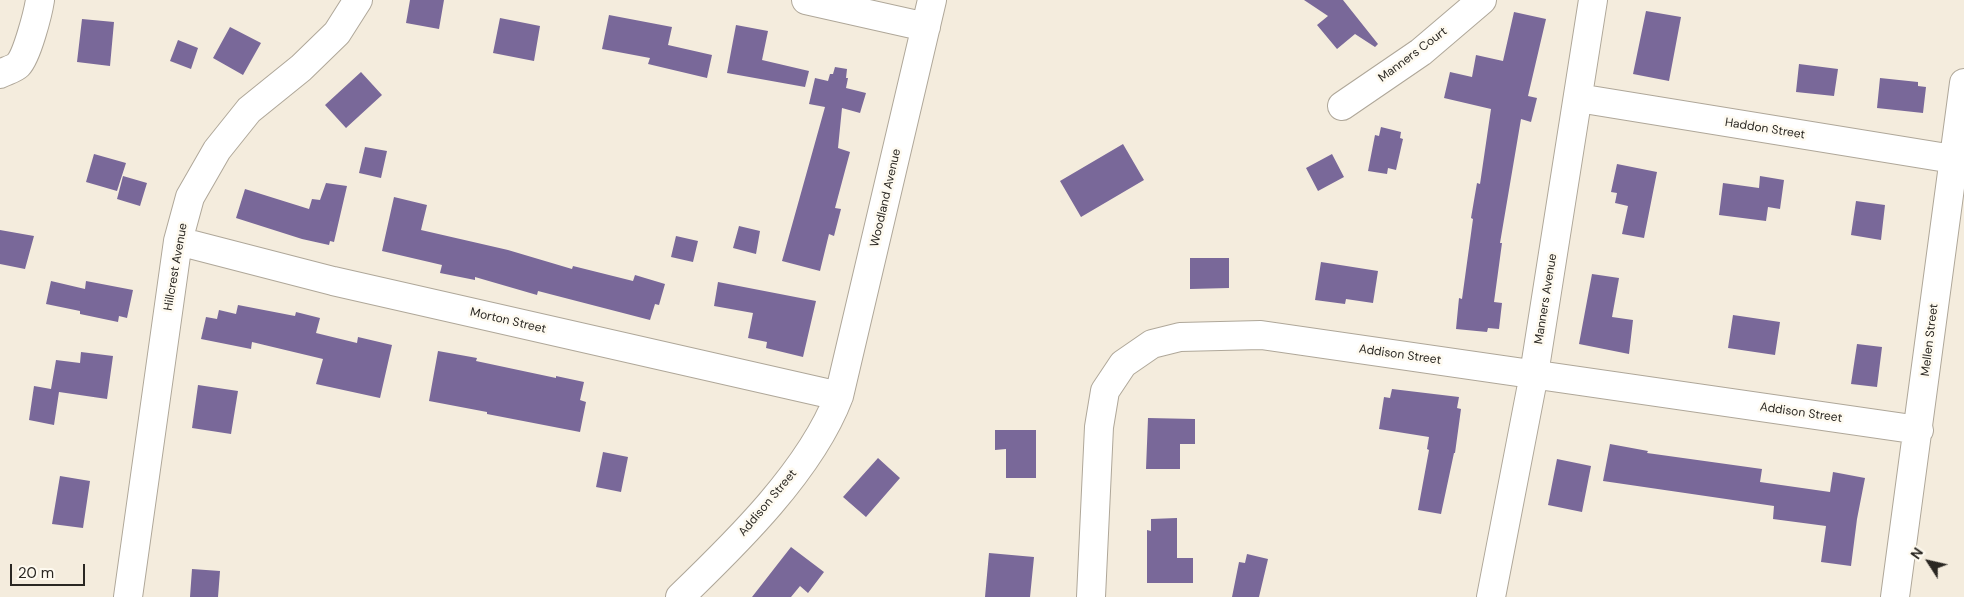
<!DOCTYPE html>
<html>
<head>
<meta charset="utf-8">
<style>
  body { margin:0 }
  #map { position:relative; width:1964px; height:597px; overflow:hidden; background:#f4ecdd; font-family:"DM Sans",sans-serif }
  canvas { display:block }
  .north { position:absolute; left:1904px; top:537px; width:50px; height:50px; -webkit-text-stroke:4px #fefaf0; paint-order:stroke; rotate:305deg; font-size:14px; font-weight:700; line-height:20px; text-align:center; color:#2a2722 }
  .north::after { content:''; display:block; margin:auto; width:18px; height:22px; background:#2a2722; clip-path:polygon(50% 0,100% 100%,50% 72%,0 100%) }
  .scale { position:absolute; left:10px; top:564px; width:75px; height:22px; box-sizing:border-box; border:2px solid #2a2722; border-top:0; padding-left:6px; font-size:15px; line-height:18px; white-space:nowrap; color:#2a2722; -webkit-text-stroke:4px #fefaf0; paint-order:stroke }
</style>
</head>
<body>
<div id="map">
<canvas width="1964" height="597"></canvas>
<div class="north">N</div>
<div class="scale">20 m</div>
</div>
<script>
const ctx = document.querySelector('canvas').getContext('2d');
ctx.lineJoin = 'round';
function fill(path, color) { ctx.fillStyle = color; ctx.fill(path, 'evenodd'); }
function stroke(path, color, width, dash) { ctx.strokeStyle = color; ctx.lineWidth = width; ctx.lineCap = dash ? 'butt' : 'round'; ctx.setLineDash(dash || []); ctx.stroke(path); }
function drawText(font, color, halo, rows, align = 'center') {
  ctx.font = font + ' "DM Sans",sans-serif'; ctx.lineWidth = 5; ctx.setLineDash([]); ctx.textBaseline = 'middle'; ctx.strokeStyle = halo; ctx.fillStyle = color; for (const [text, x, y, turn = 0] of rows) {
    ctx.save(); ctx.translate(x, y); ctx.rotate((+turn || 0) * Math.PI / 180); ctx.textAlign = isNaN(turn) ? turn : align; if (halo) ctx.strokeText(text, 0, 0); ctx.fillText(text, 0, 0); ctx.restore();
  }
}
fill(new Path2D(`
  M410,0H444L439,29L406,23Z
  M1304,0H1343L1378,44L1375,47L1355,34L1337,49L1317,25L1328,16Z
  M1646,11L1681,17L1669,81L1633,74Z
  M1514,12L1546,19L1528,96L1537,98L1531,122L1521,119L1500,243H1502L1494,302L1502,303L1499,329L1488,328L1487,332L1456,329L1459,298L1462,299L1473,219L1471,218L1477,183L1480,184L1491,109L1444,98L1450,72L1472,77L1476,55L1503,61Z
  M609,15L672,27L668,45L712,55L707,78L648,64L650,58L602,49Z
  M500,18L540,26L534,61L493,53Z
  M82,19L114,22L110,66L77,62Z
  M736,25L768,31L762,60L809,71L805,87L727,73Z
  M230,27L261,43L243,75L213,58Z
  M178,40L198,48L191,69L170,61Z
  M1799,64L1838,69L1834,96L1796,92Z
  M835,67L847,69L846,78H848L846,88L866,93L860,113L842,108L838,148L850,152L835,208L841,209L834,236L829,234L820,271L782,261L825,107L809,104L815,78L828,81L830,74H833Z
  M361,72L382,95L346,128L325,105Z
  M1880,78L1918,82V86L1926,87L1923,113L1877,108Z
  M1381,127L1401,132L1400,138L1403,139L1396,170L1388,168L1387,174L1368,171L1375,135L1379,136Z
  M1123,144L1144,180L1081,217L1060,181Z
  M365,147L387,151L381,178L359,173Z
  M94,154L126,163L117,191L86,182Z
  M1332,154L1344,177L1318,191L1306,168Z
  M1617,164L1657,172L1644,238L1622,234L1628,206L1615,203L1617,193L1611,192Z
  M123,176L147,183L140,206L117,199Z
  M1760,176L1784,180L1780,209L1768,207L1766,221L1719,215L1723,183L1759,188Z
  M326,183L347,186L334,242L330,241L329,245L302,239L236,218L245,189L309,209L312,199L320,200Z
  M394,197L427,205L421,230L508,250L572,269L573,266L633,281L635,275L665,284L659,305L655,304L650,320L538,291L537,295L475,277V280L440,273L442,265L382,251Z
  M1856,201L1885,205L1881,240L1851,235Z
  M739,226L760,231L756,254L733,248Z
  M0,230L34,236L25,269L0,264Z
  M676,236L698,241L693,262L671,257Z
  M1190,258H1229V288L1190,289Z
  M1321,262L1378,271L1373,303L1346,299L1345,304L1315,300Z
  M1592,274L1619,278L1612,317L1633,320L1629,354L1579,344Z
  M51,281L85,289L86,281L133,290L127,318L119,316L118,322L80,314V311L46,304Z
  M718,282L816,301L803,357L766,348L767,342L748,338L753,313L714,306Z
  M238,305L295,316L296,312L320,318L316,333L357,343L358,337L392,345L380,398L316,384L323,359L252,342L251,349L201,339L206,317L217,319L219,310L236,314Z
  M1733,315L1780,322L1775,355L1728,348Z
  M1857,344L1882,347L1877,387L1851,384Z
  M438,351L477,358L476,361L556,378V376L584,382L580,400L586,402L580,432L487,414V412L429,401Z
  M81,352L113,356L107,399L59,392L54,425L29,420L34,386L51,389L56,360L80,363Z
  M198,385L238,391L231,434L192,428Z
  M1392,389L1459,397L1457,408L1461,409L1455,453H1454L1441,514L1418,510L1429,450L1427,449L1429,437L1379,429L1384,397L1390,398Z
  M1148,418L1195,419V444H1180V469H1146Z
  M995,430H1036V478H1006V449L995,450Z
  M1610,444L1648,451L1647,453L1762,469L1760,482L1830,492L1833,472L1865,478L1857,519L1851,566L1821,562L1826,526L1773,519L1774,506L1603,481Z
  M603,452L628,457L621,492L596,487Z
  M878,458L900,478L866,517L843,497Z
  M1557,459L1591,466L1582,512L1548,505Z
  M60,476L90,481L83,528L52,524Z
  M1177,518V558H1193V583H1147V530L1151,531V519Z
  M791,547L824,572L808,593L800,586L791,597H752Z
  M989,553L1034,557L1030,597H985Z
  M1247,554L1268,559L1259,597H1232L1239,562L1245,563Z
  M192,569L220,571L218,597H190Z`), '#796899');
const minor = new Path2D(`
  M806,0L926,27
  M0,74C5,71 14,69 18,65C27,56 38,13 40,0
  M1578,98L1953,159
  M1342,106L1421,52L1482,0
  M178,241L333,281L839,396
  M128,597L178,241L190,197L217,150L249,110L301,68L337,33L358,0
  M680,597C736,543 811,470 839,396L932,0
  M1091,597L1099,427L1105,391L1123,364L1152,344L1180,337L1261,335L1919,430
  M1491,597L1534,374L1593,0
  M1895,597L1964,83`);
stroke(minor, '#afa799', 30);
stroke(minor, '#fff', 28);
drawText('12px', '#2a2722', '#fefaf0', [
  ["Manners Court",1413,55,-37],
  ["Haddon Street",1765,129,9],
  ["Woodland Avenue",886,198,-77],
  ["Hillcrest Avenue",176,267,-80],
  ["Manners Avenue",1546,299,-81],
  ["Morton Street",508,321,13],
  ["Mellen Street",1930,340,-83],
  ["Addison Street",1400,355,8],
  ["Addison Street",1801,413,8],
  ["Addison Street",768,503,-50]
]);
</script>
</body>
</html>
